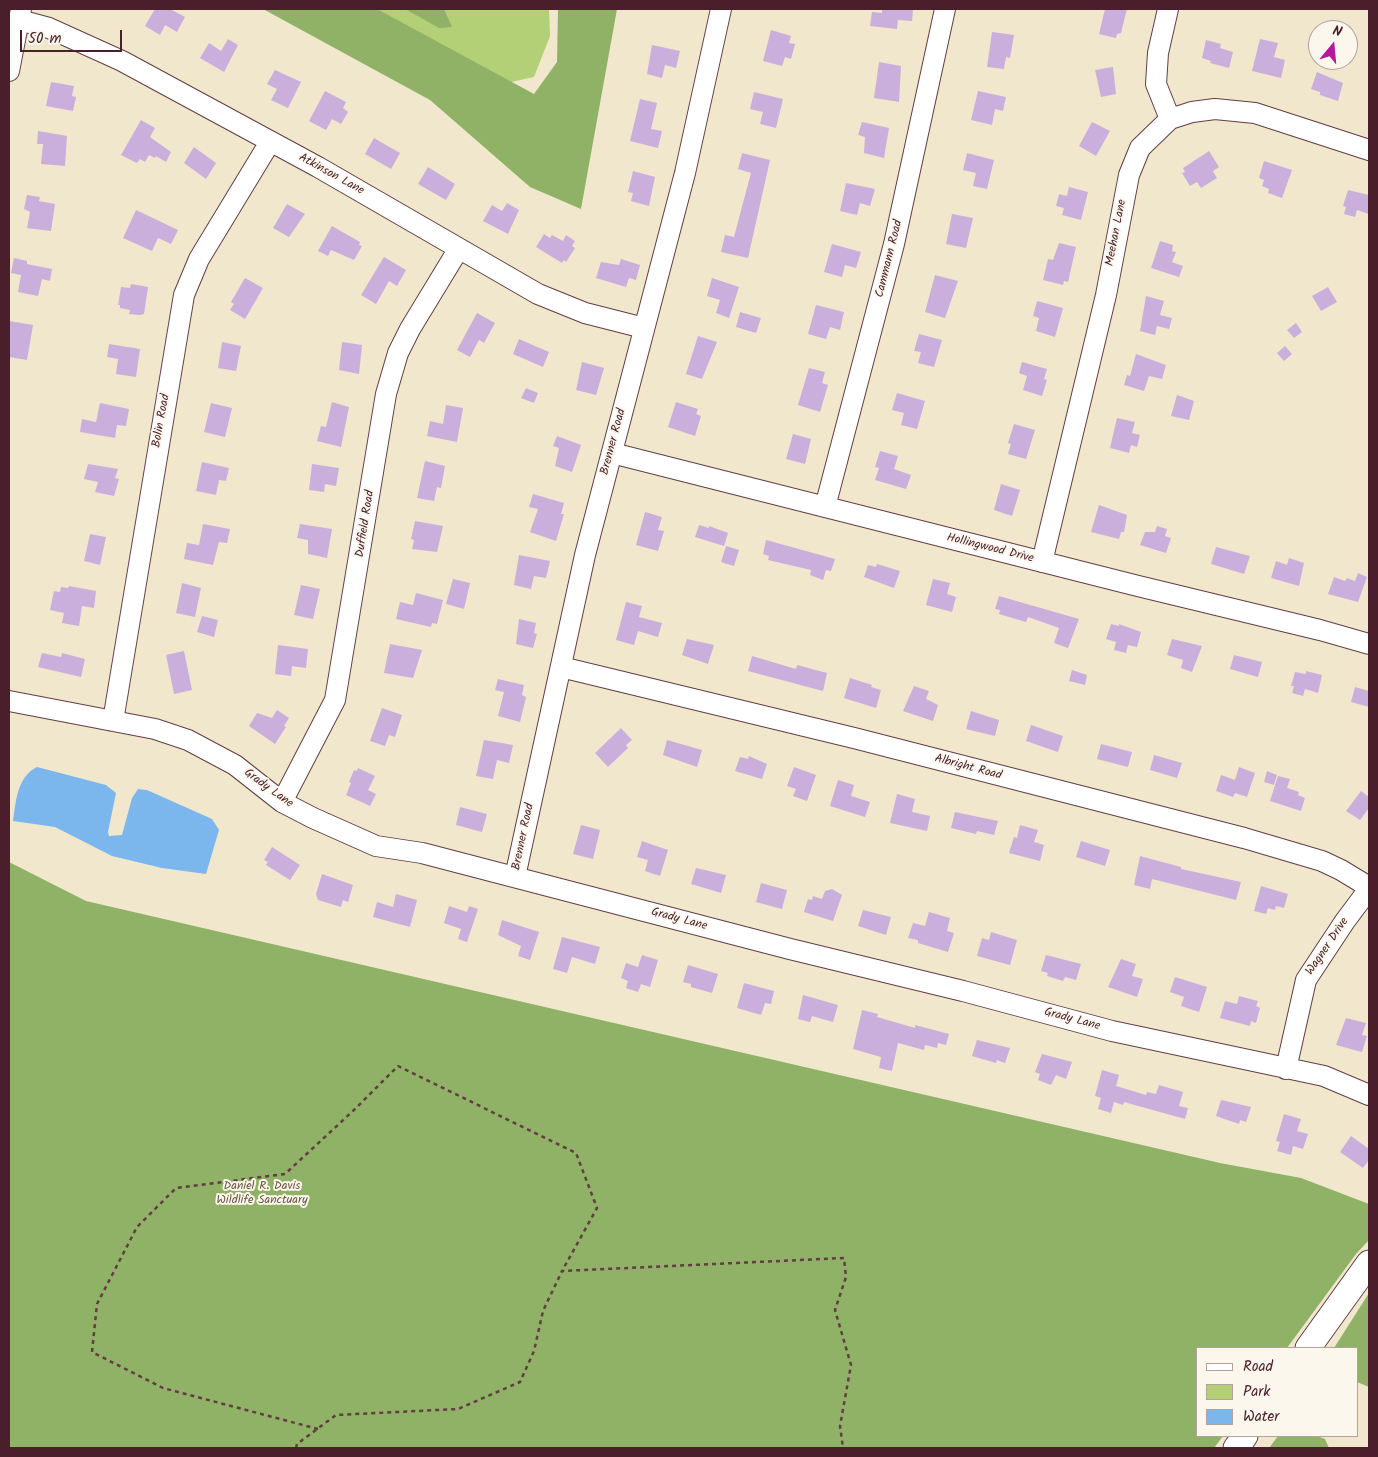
<!DOCTYPE html>
<html>
<head>
<meta charset="utf-8">
<style>
  body { margin:0 }
  #map { position:relative; width:1378px; height:1457px; overflow:hidden; background:#f1e7cd; font-family:Kalam,sans-serif }
  canvas { display:block }
  .frame { position:absolute; inset:0; border:10px solid #4a1f2b; pointer-events:none }
  .legend { position:absolute; left:1196px; top:1347px; width:162px; height:90px; box-sizing:border-box; background:#fbf7ec; border:1px solid #b4a19f; margin:0; padding:6px 9px; list-style:none; font-size:15px; color:#4a1f2b }
  .legend li { display:flex; align-items:center; gap:10px; height:25px }
  .legend b { width:25px; border:1px solid #b4a19f }
  .north { position:absolute; left:1308px; top:20px; width:50px; height:50px; box-sizing:border-box; background:#fbf7ec; border:1px solid #b4a19f; border-radius:50%; rotate:17deg; font-size:14px; font-weight:700; line-height:20px; text-align:center; color:#4a1f2b }
  .north::after { content:''; display:block; margin:auto; width:18px; height:22px; background:#b5179e; clip-path:polygon(50% 0,100% 100%,50% 72%,0 100%) }
  .scale { position:absolute; left:20px; top:30px; width:102px; height:22px; box-sizing:border-box; border:2px solid #4a1f2b; border-top:0; padding-left:6px; font-size:15px; line-height:18px; white-space:nowrap; color:#4a1f2b; -webkit-text-stroke:4px #fbf7ec; paint-order:stroke }
</style>
</head>
<body>
<div id="map">
<canvas width="1378" height="1457"></canvas>
<div class="frame"></div>
<ul class="legend">
<li><b style="height:6px;background:#fff"></b>Road</li>
<li><b style="height:14px;background:#b4d076"></b>Park</li>
<li><b style="height:14px;background:#7bb7ed"></b>Water</li>
</ul>
<div class="north">N</div>
<div class="scale">50 m</div>
</div>
<script>
const ctx = document.querySelector('canvas').getContext('2d');
ctx.lineJoin = 'round';
function fill(path, color) { ctx.fillStyle = color; ctx.fill(path, 'evenodd'); }
function stroke(path, color, width, dash) { ctx.strokeStyle = color; ctx.lineWidth = width; ctx.lineCap = dash ? 'butt' : 'round'; ctx.setLineDash(dash || []); ctx.stroke(path); }
function drawText(font, color, halo, rows, align = 'center') {
  ctx.font = font + ' Kalam,sans-serif'; ctx.lineWidth = 4; ctx.setLineDash([]); ctx.textBaseline = 'middle'; ctx.strokeStyle = halo; ctx.fillStyle = color; for (const [text, x, y, turn = 0] of rows) {
    ctx.save(); ctx.translate(x, y); ctx.rotate((+turn || 0) * Math.PI / 180); ctx.textAlign = isNaN(turn) ? turn : align; if (halo) ctx.strokeText(text, 0, 0); ctx.fillText(text, 0, 0); ctx.restore();
  }
}
fill(new Path2D(`
  M341,9H549L550,36L534,77L493,86Z`), '#b4d076');
fill(new Path2D(`
  M263,9H377L534,94L557,62L558,9H617L581,209L530,187L430,100Z
  M405,9H444L452,27L439,28Z
  M9,862L86,901L1220,1163L1301,1178L1369,1204V1240L1356,1254L1287,1348H1197V1436H1223L1214,1448H9Z
  M1369,1293V1387L1357,1382V1348H1334Z
  M1278,1436H1317L1325,1439L1329,1448H1269Z`), '#8fb267');
fill(new Path2D(`
  M37,767L106,785L116,793L108,832L109,836L122,835L132,798L138,789L147,790L212,819L219,830L206,874L162,868L112,856L55,827L13,821C16,801 17,777 37,767Z`), '#7bb7ed');
fill(new Path2D(`
  M155,9H170L185,17L177,32L165,25L160,35L145,26Z
  M882,9H913L912,21L898,20L897,29L870,26L872,12L882,13Z
  M1105,9H1127L1121,33L1117,34L1116,38L1099,34Z
  M771,30L791,36L789,43L795,44L791,59L785,57L782,66L763,61Z
  M992,32L1014,35L1010,58L1006,57L1004,69L987,67Z
  M228,39L238,45L224,72L200,58L209,43L221,51Z
  M1260,39L1278,43L1274,57L1285,60L1281,78L1252,71Z
  M1206,40L1221,44L1220,48L1233,52L1229,68L1210,63L1211,61L1202,58Z
  M652,45L680,51L676,68L665,65L662,78L647,74Z
  M879,62L901,66L899,102L874,98Z
  M1113,67L1116,94L1101,97L1095,70Z
  M275,70L301,82L288,108L271,100L277,89L267,84Z
  M1317,72L1343,83L1338,101L1320,95V92L1311,89Z
  M51,82L74,86L72,96L76,97L73,111L46,106Z
  M325,91L346,102L343,108L348,112L341,124L332,119L326,130L309,121Z
  M978,91L1006,97L1003,111L995,109L992,125L971,120Z
  M754,92L783,99L776,128L760,124L763,112L750,109Z
  M640,99L657,103L651,129L662,131L658,148L630,141Z
  M141,120L155,128L150,137L171,152L166,162L156,156L155,158L149,155L145,162L140,159L137,163L121,155Z
  M862,122L889,128L884,158L864,153L865,137L858,135Z
  M1092,122L1110,131L1096,156L1079,146Z
  M38,131L67,136L65,166L41,164L43,144H37Z
  M374,138L400,153L391,169L365,154Z
  M194,147L216,163L206,179L184,163Z
  M1209,151L1219,167L1213,171L1217,178L1201,188L1197,182L1190,186L1182,173L1185,172L1183,168Z
  M742,153L770,160L748,258L721,252L725,235L734,237L751,173L738,169Z
  M967,153L994,160L987,189L973,186L976,173L963,170Z
  M1264,161L1292,170L1282,198L1268,193L1269,189L1262,186L1264,180L1259,178Z
  M428,167L455,184L446,200L418,184Z
  M633,171L655,177L649,206L631,201L633,193L628,192Z
  M846,183L875,189L870,206L860,203L857,215L840,211Z
  M1069,187L1088,192L1081,220L1062,215L1064,208L1056,206L1059,194L1067,196Z
  M1348,190L1369,195V214L1357,210L1355,217L1344,214L1346,207L1343,206Z
  M27,195L40,197L39,201L55,204L51,231L27,228L30,212L24,209Z
  M507,203L519,210L508,234L483,221L492,205L502,211Z
  M287,204L305,214L289,237L273,228Z
  M136,210L178,230L171,244L158,238L152,251L123,238Z
  M952,214L973,218L966,248L946,244Z
  M332,226L360,242L359,245L362,246L354,260L331,250L328,256L318,251Z
  M544,234L550,238L552,235L563,241L566,235L575,241L572,246L575,248L566,262L564,260L562,263L536,247Z
  M1160,241L1173,245L1172,251L1176,252L1172,262L1183,266L1179,277L1151,268Z
  M1059,243L1076,247L1068,282L1064,281L1063,285L1043,280L1048,259L1053,260Z
  M832,244L861,252L856,268L845,265L842,277L824,272Z
  M384,257L406,270L397,286L389,281L376,304L361,295Z
  M14,258L27,261V264L52,269L50,281L42,279L38,296L18,292L21,275L11,273Z
  M621,259L640,265L636,280L629,278L626,287L596,278L601,262L619,265Z
  M935,275L958,281L945,318L925,312Z
  M245,278L263,288L245,319L230,310L234,304L231,302Z
  M712,278L739,287L729,318L716,313L720,300L707,296Z
  M131,284L148,287L144,314L140,315L129,314L130,310L120,308V305H118L121,287L130,288Z
  M1328,287L1337,302L1321,311L1312,296Z
  M1146,296L1164,301L1160,315L1172,318L1169,329L1157,326L1155,335L1140,331Z
  M1037,301L1063,308L1055,337L1036,331L1039,318L1033,316Z
  M816,305L844,312L840,330L830,327L826,339L808,334Z
  M740,312L761,318L756,333L736,327Z
  M477,313L495,323L484,343L479,340L470,357L457,350Z
  M9,321L33,325L27,360L9,357Z
  M1296,323L1302,332L1294,338L1287,330Z
  M919,334L942,340L934,367L918,363L921,352L914,351Z
  M698,336L717,342L702,379L686,374Z
  M519,339L549,352L543,367L513,354Z
  M222,342L241,346L236,371L218,368Z
  M342,342L362,345L359,374L339,370Z
  M109,344L140,349L136,377L116,374L118,359L107,357Z
  M1285,346L1292,354L1284,361L1277,353Z
  M1136,354L1166,365L1162,379L1149,376L1144,391L1124,385L1127,375L1130,376Z
  M582,362L604,368L596,395L576,390Z
  M1022,362L1047,369L1044,379L1047,380L1042,396L1023,390L1027,376L1019,373Z
  M809,368L825,372L822,383L828,385L820,412L798,405Z
  M526,388L538,393L534,403L521,398Z
  M897,393L925,401L917,429L901,425L904,413L892,410Z
  M1177,395L1194,401L1189,420L1171,416Z
  M332,402L349,407L341,447L317,441L321,426L326,427Z
  M676,402L698,409L696,414L701,416L695,436L668,427Z
  M100,403L129,409L126,426L117,425L115,438L80,432L82,419L96,422Z
  M211,403L232,408L225,437L204,432Z
  M446,405L463,408L457,442L427,436L430,421L443,424Z
  M1117,418L1135,422L1132,433L1140,435L1137,447L1131,445L1129,453L1110,448Z
  M1014,424L1035,430L1026,459L1008,454L1011,444L1008,443Z
  M793,434L811,439L805,464L786,459Z
  M557,436L581,445L572,472L555,466L559,448L553,446Z
  M880,451L898,456L894,469L911,475L906,489L875,480L879,468L875,467Z
  M425,461L445,466L441,488L437,487L434,501L417,498Z
  M202,462L229,468L226,481L219,480L216,495L196,491Z
  M88,464L118,469L115,478L119,479L114,496L95,492L98,482L84,479Z
  M312,464L339,468L336,486L325,484L324,492L309,490Z
  M1001,484L1020,490L1012,516L994,510Z
  M533,494L564,503L561,514H564L556,541L530,532L538,509L529,507Z
  M1099,505L1127,515L1124,532H1121L1119,539L1091,532Z
  M645,512L662,517L658,530L664,531L658,551L636,545Z
  M415,521L443,526L437,552L412,549L414,540L411,539Z
  M203,524L230,529L227,543L219,542L213,565L184,559L187,543L199,545Z
  M300,524L332,529L327,558L308,554V540L297,538Z
  M699,525L709,528V526L728,533L724,546L695,537Z
  M1157,526L1167,529L1165,536L1171,538L1166,553L1140,545L1145,532H1155Z
  M90,534L106,537L100,565L84,561Z
  M766,540L835,559L831,571L826,570L823,580L810,575L811,570L768,560L769,556L763,554Z
  M726,546L739,550L734,566L721,562Z
  M1216,547L1250,556L1244,574L1211,564Z
  M519,555L550,561L546,578L534,576L531,589L514,585Z
  M1289,558L1304,563L1299,586L1271,578L1276,561L1287,565Z
  M877,564L900,571L894,588L864,577L868,565L876,567Z
  M1358,573L1367,577L1358,602L1328,594L1334,577L1345,581L1347,578L1355,581Z
  M453,579L470,583L464,609L446,604Z
  M933,579L950,583L947,594L956,597L952,612L926,605Z
  M182,583L201,588L195,617L176,613Z
  M301,585L320,589L313,619L294,615Z
  M69,586L96,591L94,608L82,606L79,626L62,623L64,613L50,610L54,591L60,592L61,587L68,588Z
  M416,593L443,600L437,624L432,623L431,627L396,619L400,602L413,605Z
  M999,596L1079,619L1068,648L1054,643L1059,628L1028,617L1026,622L999,614L1000,610L995,609Z
  M626,602L642,606L639,617L662,623L658,637L638,631L634,645L616,640Z
  M202,616L218,620L214,637L197,632Z
  M519,619L536,623L534,633L537,634L533,648L516,644Z
  M1111,624L1119,626V624L1141,632L1137,647L1128,645L1126,653L1114,650L1116,642L1106,639Z
  M687,639L714,645L708,664L682,655Z
  M1172,639L1202,646L1192,672L1181,668L1183,660L1167,655Z
  M390,644L422,650L413,678L384,673Z
  M278,645L308,649L306,668L292,666L291,676L275,674Z
  M184,651L192,690L174,694L166,655Z
  M42,653L61,657L62,653L85,659L81,677L38,667Z
  M1234,655L1262,662L1258,677L1230,669Z
  M752,656L796,669L797,665L827,673L823,691L748,671Z
  M1072,670L1087,675L1085,685L1069,681Z
  M1306,671L1322,675L1318,693L1305,689L1303,696L1292,693L1294,686H1291L1295,672L1306,674Z
  M850,678L872,685L871,687L881,690L876,708L844,698Z
  M498,679L524,685L522,695L526,697L520,722L498,716L504,692L495,690Z
  M914,686L929,691L926,699L938,705L933,721L903,711Z
  M1355,687L1369,691V707L1351,702Z
  M382,708L402,715L395,737L389,735L385,746L370,741Z
  M277,710L289,718L284,726L286,727L275,744L249,726L257,713L272,718Z
  M971,711L999,720L995,736L966,729Z
  M1031,725L1063,736L1058,752L1026,741Z
  M621,728L632,740L626,745L628,748L608,767L595,753Z
  M484,740L513,745L509,763L497,760L493,779L476,776Z
  M667,740L702,750L697,767L663,755Z
  M1101,744L1132,752L1128,767L1097,759Z
  M1154,755L1182,763L1177,778L1150,770Z
  M749,756L767,764L762,779L735,771L740,757L748,759Z
  M794,767L816,775L807,801L793,796L796,789L787,786Z
  M1239,767L1255,773L1247,797L1235,793L1233,797L1216,791L1221,775L1235,780Z
  M358,768L375,776L368,790L376,794L370,806L346,795L351,783L349,782L354,770L357,771Z
  M1267,771L1277,775L1274,785L1264,782Z
  M1278,776L1290,779L1287,788L1299,792L1298,795L1305,798L1301,811L1270,801Z
  M838,780L854,785L851,796L870,802L865,817L830,806Z
  M1361,791L1369,797V808L1360,820L1346,811Z
  M897,794L915,799L912,812L930,816L927,831L890,823Z
  M460,807L487,814L482,832L456,825Z
  M955,812L998,821L994,835L977,831L976,834L951,828Z
  M581,825L600,830L593,859L573,854Z
  M1020,825L1038,830L1034,842L1044,845L1040,861L1009,853L1014,837L1017,838Z
  M642,841L668,850L660,876L645,871L648,860L637,857Z
  M1081,841L1110,850L1105,866L1076,857Z
  M272,847L300,865L290,880L266,865L268,862L264,860Z
  M1140,856L1181,867V869L1241,882L1236,900L1152,879L1150,889L1134,885Z
  M696,868L726,875L721,893L691,884Z
  M322,874L353,885L348,902L343,900L341,907L318,900L316,894Z
  M761,883L787,890L782,909L756,902Z
  M1261,886L1288,894L1284,908L1276,906L1275,910L1268,908L1266,914L1254,911Z
  M832,889L842,895L833,921L804,912L808,899L812,900L813,896L822,899L825,891Z
  M396,894L417,900L410,927L373,917L377,902L393,907Z
  M449,906L467,912L469,906L478,909L467,942L458,939L461,929L444,923Z
  M863,910L891,917L886,935L858,926Z
  M929,912L950,918L947,931L954,933L948,952L918,943V940L908,938L913,923L925,926Z
  M502,920L539,932L530,960L518,956L521,946L498,935Z
  M991,932L1017,940L1010,965L977,956L982,938L989,940Z
  M562,937L600,947L595,964L572,957L567,973L553,969Z
  M642,955L658,960L650,987L641,984L638,992L626,988L628,981L621,978L626,963L638,967Z
  M1046,955L1081,964L1076,980L1065,977L1063,981L1047,976L1048,973L1041,971Z
  M1121,959L1136,964L1132,976L1143,979L1137,997L1108,987Z
  M688,965L718,974L712,993L691,987V984L683,982Z
  M1175,977L1207,987L1199,1012L1181,1006L1184,997L1170,992Z
  M744,983L774,991L771,1004L765,1003L761,1015L737,1008Z
  M803,995L838,1005L833,1022L812,1016L810,1022L798,1019Z
  M1239,996L1258,1001L1256,1006L1260,1008L1256,1023L1251,1021L1250,1026L1220,1018L1225,1001L1237,1004Z
  M862,1010L878,1014L877,1017L915,1028V1025L949,1034L946,1045L938,1043L937,1048L925,1045L924,1050L898,1043L892,1071L879,1068L881,1057L853,1049Z
  M1346,1018L1366,1023L1362,1035L1367,1036L1362,1052L1336,1045Z
  M977,1040L1010,1048L1005,1063L997,1060L996,1063L972,1056Z
  M1042,1054L1072,1062L1066,1079L1056,1075L1051,1085L1038,1080L1040,1074L1035,1072Z
  M1102,1070L1119,1075L1116,1086L1146,1095L1147,1092L1156,1094L1159,1085L1183,1092L1179,1106L1188,1108L1185,1119L1124,1102L1123,1105L1114,1102L1111,1113L1098,1109L1101,1098L1095,1096Z
  M1221,1100L1251,1107L1246,1122L1240,1120L1239,1124L1216,1116Z
  M1284,1114L1301,1119L1297,1131L1308,1134L1303,1149L1293,1146L1291,1155L1277,1151L1280,1142L1276,1141Z
  M1351,1136L1369,1149V1160L1363,1168L1340,1152Z`), '#caafdc');
const minor = new Path2D(`
  M1168,9L1158,53L1156,84L1170,119
  M19,20L49,28L122,61L318,167L538,294L585,313L644,328
  M9,71L21,9
  M612,453L1138,586L1320,630L1369,644
  M825,507L894,244L945,9
  M1042,562L1106,295L1129,175L1140,148L1170,119L1192,112L1215,109L1255,113L1369,150
  M561,667L854,738L1244,838L1322,861L1341,870L1369,887
  M9,701L155,729L188,740L235,765L282,802L313,818L376,846L422,853L790,949L963,991L1112,1031L1324,1076L1369,1095
  M113,721L184,295L199,259L270,142
  M282,802L335,700L386,394L398,353L410,329L458,250
  M515,877L585,555L685,173L721,9
  M1286,1069L1306,980L1345,921L1369,889`);
const major = new Path2D(`
  M1308,1348L1369,1263
  M1236,1448L1245,1436`);
stroke(minor, '#633d43', 22);
stroke(major, '#633d43', 27);
stroke(new Path2D(`
  M318,1429L163,1388L92,1352L97,1304L137,1227L176,1188L285,1174L354,1110L398,1066L576,1153L597,1208L562,1271
  M296,1448L297,1444L336,1415L458,1409L520,1382L534,1351L543,1311L562,1271L844,1258L846,1277L835,1310L851,1365L840,1426L843,1448`), '#633d43', 2.5, [4, 4]);
stroke(minor, '#fff', 20);
stroke(major, '#fff', 25);
drawText('12px', '#4a1f2b', '#fbf7ec', [
  ["Atkinson Lane",331,175,29],
  ["Meehan Lane",1117,233,-79],
  ["Cammann Road",890,259,-76],
  ["Bolin Road",162,421,-80],
  ["Brenner Road",614,442,-75],
  ["Duffield Road",366,524,-81],
  ["Hollingwood Drive",990,549,14],
  ["Albright Road",968,768,15],
  ["Grady Lane",268,789,36],
  ["Brenner Road",524,837,-78],
  ["Grady Lane",679,920,15],
  ["Wagner Drive",1328,947,-56],
  ["Grady Lane",1072,1020,15]
]);
drawText('12px', '#6a5442', '#fbf7ec', [
  ["Daniel R. Davis",262,1187],
  ["Wildlife Sanctuary",262,1201]
]);
</script>
</body>
</html>
